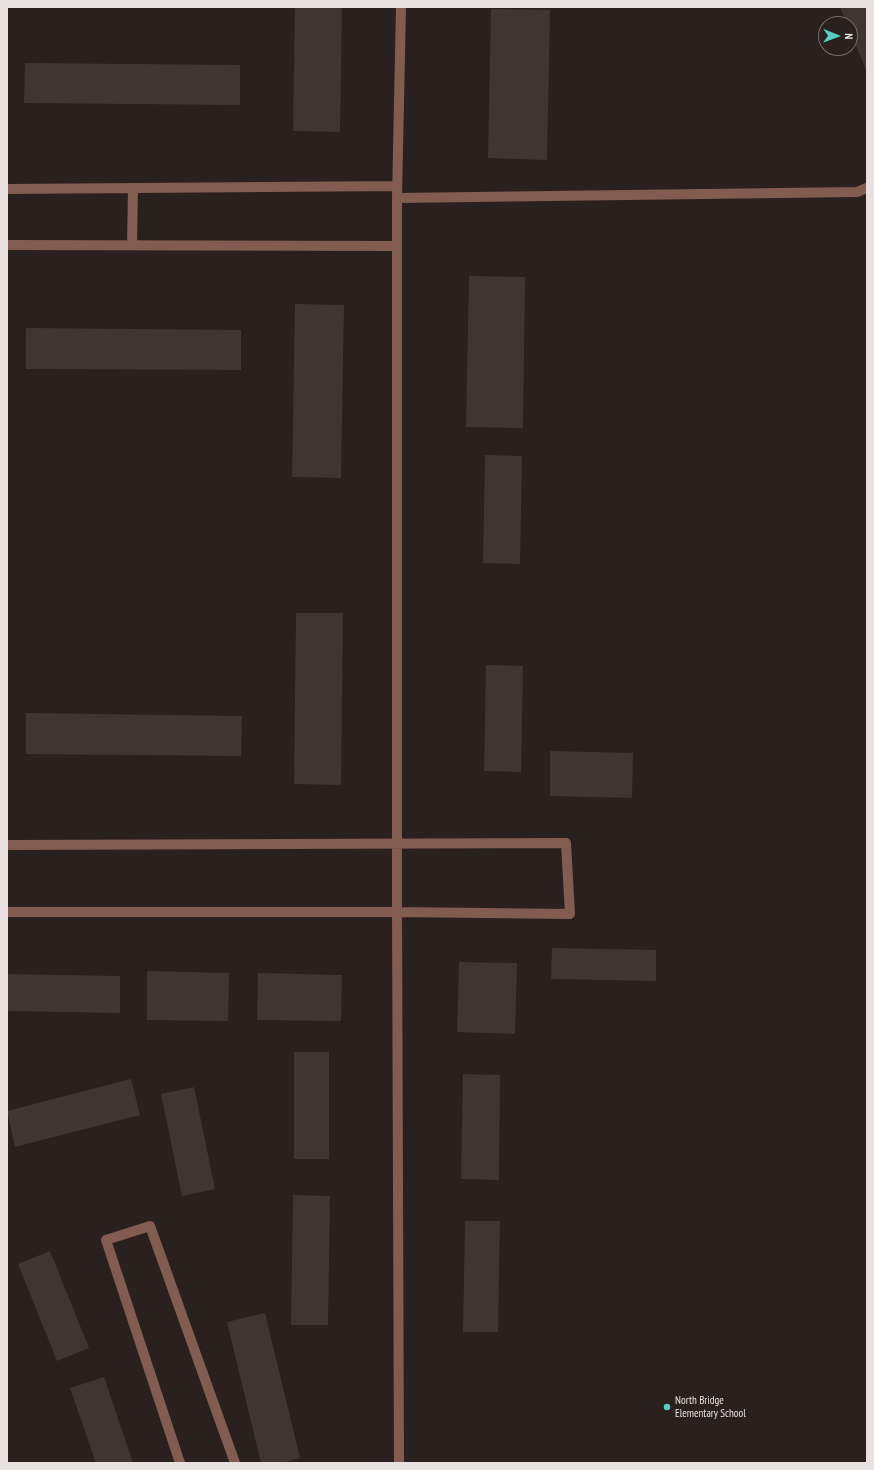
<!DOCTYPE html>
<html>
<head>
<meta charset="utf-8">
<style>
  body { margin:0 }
  #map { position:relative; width:874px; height:1470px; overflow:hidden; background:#2a201d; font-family:"PT Sans Narrow",sans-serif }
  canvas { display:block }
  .frame { position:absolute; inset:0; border:8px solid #e8e1df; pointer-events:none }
  .north { position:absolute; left:818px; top:16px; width:40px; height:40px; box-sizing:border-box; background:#2a201d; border:1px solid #766d6b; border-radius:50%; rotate:91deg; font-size:11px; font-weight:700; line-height:16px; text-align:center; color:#e8e1df }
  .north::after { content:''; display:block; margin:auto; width:14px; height:18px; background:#56cec3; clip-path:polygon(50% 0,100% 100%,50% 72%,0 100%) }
</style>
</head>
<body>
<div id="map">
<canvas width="874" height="1470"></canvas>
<div class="frame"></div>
<div class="north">N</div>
</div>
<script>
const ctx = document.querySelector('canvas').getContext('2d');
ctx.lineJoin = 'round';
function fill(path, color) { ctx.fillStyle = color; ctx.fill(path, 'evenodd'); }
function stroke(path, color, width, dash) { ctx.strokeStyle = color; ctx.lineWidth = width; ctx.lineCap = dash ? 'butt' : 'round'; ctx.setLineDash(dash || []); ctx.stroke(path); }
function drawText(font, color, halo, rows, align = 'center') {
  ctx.font = font + ' "PT Sans Narrow",sans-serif'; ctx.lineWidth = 3.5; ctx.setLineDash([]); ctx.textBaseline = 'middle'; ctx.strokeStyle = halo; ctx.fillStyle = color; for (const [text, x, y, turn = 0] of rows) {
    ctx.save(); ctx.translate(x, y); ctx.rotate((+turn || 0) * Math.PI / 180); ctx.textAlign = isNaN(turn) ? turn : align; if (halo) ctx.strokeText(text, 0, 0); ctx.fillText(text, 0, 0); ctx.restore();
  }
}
fill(new Path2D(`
  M295,7H342L340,132L293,131Z
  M840,7H867V72L850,31V24H847Z
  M491,9L550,10L547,160L488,158Z
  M25,63L240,65V105L24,103Z
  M469,276L525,277L523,428L466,427Z
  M295,304L344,305L341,478L292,477Z
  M26,328L241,330V370L26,369Z
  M485,455L522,456L520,564L483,563Z
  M296,613H343L341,785L294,784Z
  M486,665L523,666L521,772L484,771Z
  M26,713L242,716L241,756L26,754Z
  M550,751L633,753L632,798L550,796Z
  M552,948L656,950V981L551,979Z
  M459,962L517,963L515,1034L457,1032Z
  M147,971L229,973L228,1021L147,1020Z
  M258,973L342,975L341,1021L257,1020Z
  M8,974L120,976V1013L7,1011Z
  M294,1052H329V1159H294Z
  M463,1074L500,1075L499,1180L461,1179Z
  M131,1079L140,1115L15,1147L7,1111Z
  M194,1087L215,1189L182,1196L161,1094Z
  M293,1195L330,1196L328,1325H291Z
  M465,1221H500L498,1332H463Z
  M50,1251L89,1348L57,1361L18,1264Z
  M265,1313L300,1458L282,1463H261L227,1322Z
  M104,1377L133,1463H96L70,1388Z`), '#3f3532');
stroke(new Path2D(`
  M180,1463L106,1240L150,1226L235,1463`), '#835c51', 10);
stroke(new Path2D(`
  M7,189L397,186
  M397,198L857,192L867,188
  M7,245L397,246
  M132,245L133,188
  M7,845L566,843L570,914L397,912H7
  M399,1463L397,912V198L401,7`), '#835c51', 10);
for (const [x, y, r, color] of [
  [667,1407,4,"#56cec3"]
]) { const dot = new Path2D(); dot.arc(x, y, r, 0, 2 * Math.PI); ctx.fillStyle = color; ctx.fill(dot); stroke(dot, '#2a201d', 1.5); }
drawText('11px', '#e8e1df', '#2a201d', [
  ["North Bridge",675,1401],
  ["Elementary School",675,1414]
], 'left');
</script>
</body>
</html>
